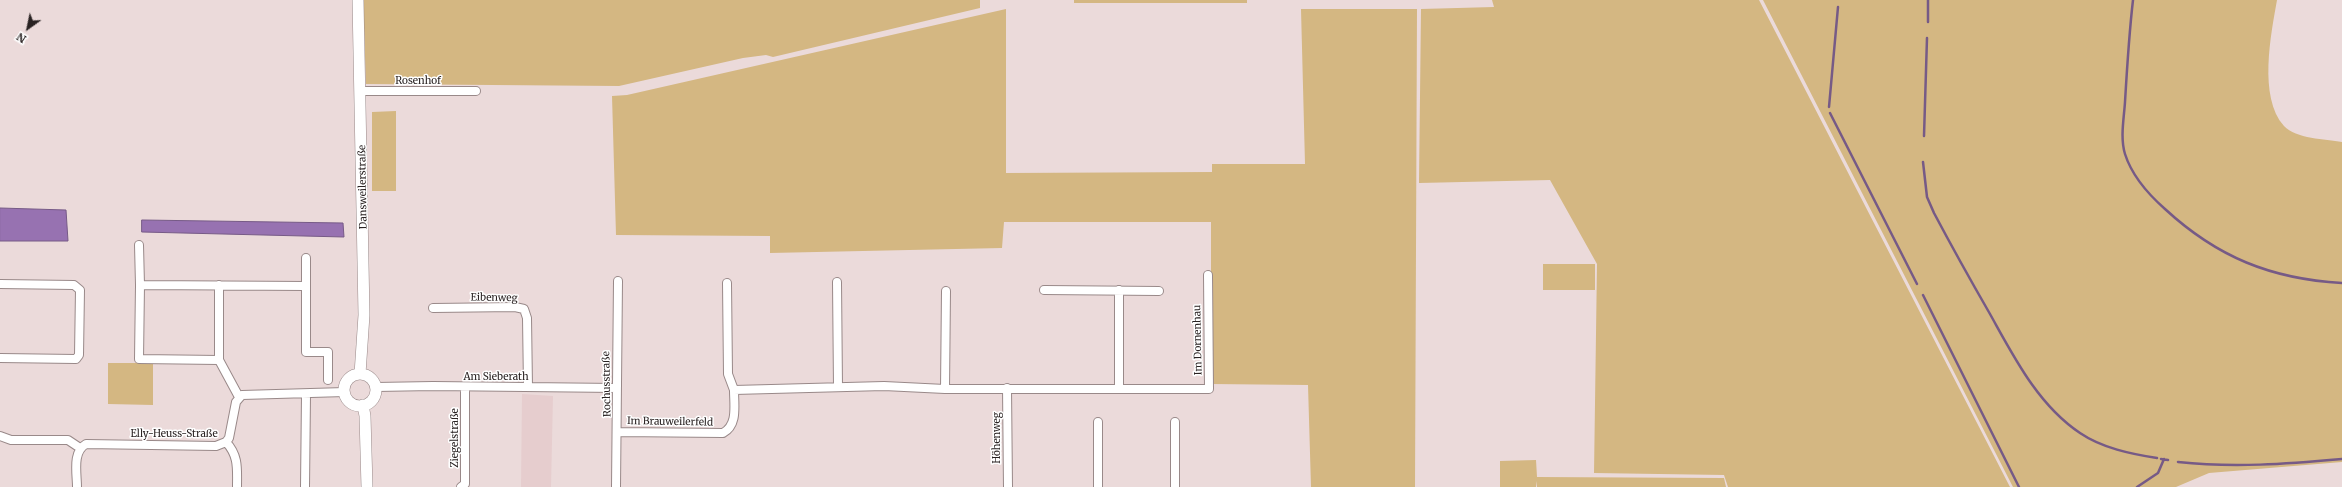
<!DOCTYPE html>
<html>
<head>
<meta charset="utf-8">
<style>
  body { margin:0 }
  #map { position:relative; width:2342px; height:487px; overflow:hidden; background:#ebdada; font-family:Merriweather,serif }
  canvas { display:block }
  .north { position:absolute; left:8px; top:8px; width:40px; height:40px; -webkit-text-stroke:3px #fff; paint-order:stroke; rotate:213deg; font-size:11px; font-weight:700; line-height:16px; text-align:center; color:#292222 }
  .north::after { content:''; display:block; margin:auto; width:14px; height:18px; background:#292222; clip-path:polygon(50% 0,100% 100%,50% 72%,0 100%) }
</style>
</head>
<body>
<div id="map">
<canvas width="2342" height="487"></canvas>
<div class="north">N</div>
</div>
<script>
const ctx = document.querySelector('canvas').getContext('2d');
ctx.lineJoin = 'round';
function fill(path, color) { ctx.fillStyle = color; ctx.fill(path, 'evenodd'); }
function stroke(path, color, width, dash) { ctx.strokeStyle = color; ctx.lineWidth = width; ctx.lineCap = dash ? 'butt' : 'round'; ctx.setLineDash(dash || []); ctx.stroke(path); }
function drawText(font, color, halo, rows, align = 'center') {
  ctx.font = font + ' Merriweather,serif'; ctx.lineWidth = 3; ctx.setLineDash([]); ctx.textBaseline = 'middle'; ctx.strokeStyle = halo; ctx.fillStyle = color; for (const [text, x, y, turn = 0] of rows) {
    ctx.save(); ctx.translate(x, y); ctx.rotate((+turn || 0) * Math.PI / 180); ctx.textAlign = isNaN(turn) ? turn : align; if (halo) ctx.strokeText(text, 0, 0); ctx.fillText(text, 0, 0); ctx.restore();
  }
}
fill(new Path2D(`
  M522,394L553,396L551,487H521Z`), '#e6cdce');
fill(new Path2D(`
  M363,0H980V8L773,57L766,55L743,58L619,86L366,84Z
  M1074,0H1247V3H1074Z
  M1492,0H1759L2010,487H1728L1724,475L1594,473L1597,264L1550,180L1419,183L1421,9L1494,7Z
  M1763,0H2277C2271,34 2258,97 2284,126C2296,139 2325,139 2342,142V462L2209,473L2176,487H2013Z
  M1006,9V173L1212,172V164H1305L1301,9H1417L1415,487H1311L1308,385L1211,384V222H1004L1002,248L770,253V236L616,235L612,96L627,95Z
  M396,111V191H372V112Z
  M1543,264H1595V290H1543Z
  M108,363H153V405L108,404Z
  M1536,460L1537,477L1724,478L1726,487H1537V481L1536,487H1500V461Z`), '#d4b782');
const water = new Path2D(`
  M0,208L66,210L68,241H0Z
  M142,220L343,223L344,237L142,232Z`);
fill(water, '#9772b1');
stroke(water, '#765a86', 1);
stroke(new Path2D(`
  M1928,0V22
  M2133,0C2129,34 2127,68 2125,102C2124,118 2120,138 2125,154C2132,176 2148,194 2165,209C2217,257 2271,279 2342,283
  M1829,107L1838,7
  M1830,113L1917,284
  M1924,136L1927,38
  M1923,162L1927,197L1934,213C1952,247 1971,281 1990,314C2014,357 2038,405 2080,433C2102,448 2131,454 2157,458
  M1923,295L2019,487
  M2161,459L2168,460
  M2178,462C2233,468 2287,464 2342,459
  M2137,487L2158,473L2164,459`), '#765a86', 2.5);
const minor = new Path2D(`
  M361,91H476
  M139,245L140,285
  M837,282L838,387
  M727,283L728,374L734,390
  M0,284L74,285L80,290L79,355L76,359L0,358
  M219,285V360L139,359L140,285L306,286V352H328V380
  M306,286V258
  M1044,290L1159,291
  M1119,290V387
  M433,308L515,307L524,309L527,318L528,387
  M219,360L239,397
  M376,387L433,386L617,388
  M1007,388L1008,487
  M945,389L946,291
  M1098,422V487
  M1175,422V487
  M618,432L723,433C738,425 734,406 734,390L884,386L945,389H1209L1208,275
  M0,436L11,440H68L80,448
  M226,442C239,456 237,469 237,487
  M77,487C77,473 72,452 86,444L216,446L226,442L229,438L236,402L242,395L345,392
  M305,487L306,395
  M461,487L465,484V387
  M616,487L618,281`);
const secondary = new Path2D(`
  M358,0L364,315L360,374
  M344 390a16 16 0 1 1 32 0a16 16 0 1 1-32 0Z
  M363,405L365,416L367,487`);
stroke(minor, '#998989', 10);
stroke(secondary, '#998989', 12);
stroke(minor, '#fff', 8);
stroke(secondary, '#fff', 11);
drawText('10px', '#292222', '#fff', [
  ["Rosenhof",418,81],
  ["Dansweilerstraße",363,187,-91],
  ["Eibenweg",494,298,1],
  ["Im Dornenhau",1198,340,-91],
  ["Am Sieberath",496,377],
  ["Rochusstraße",607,384,-91],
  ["Im Brauweilerfeld",670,422,1],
  ["Elly-Heuss-Straße",174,434],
  ["Ziegelstraße",455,438,-90],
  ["Höhenweg",997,438,-90]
]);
</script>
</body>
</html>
